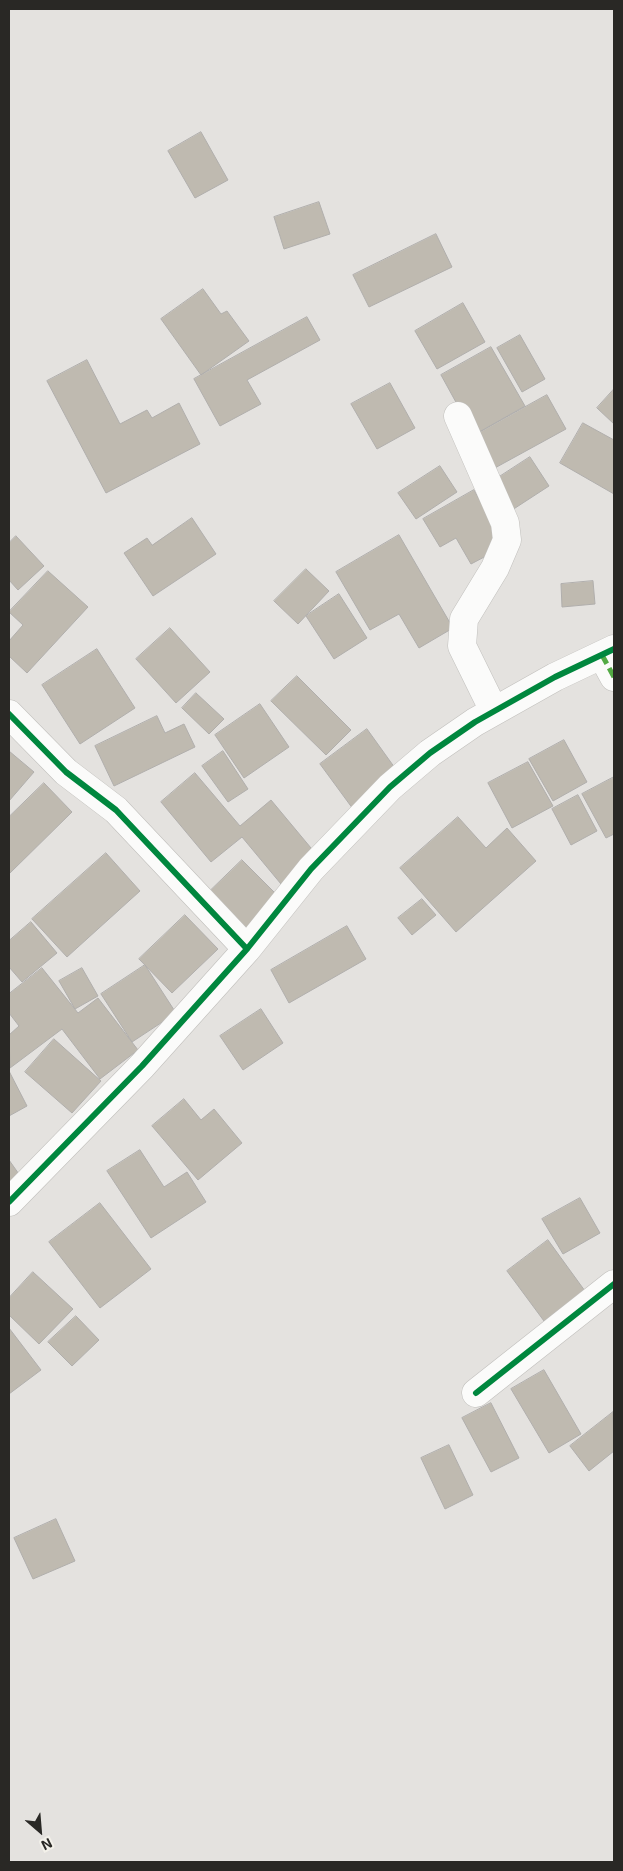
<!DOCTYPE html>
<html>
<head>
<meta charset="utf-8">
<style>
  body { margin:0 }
  #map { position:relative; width:623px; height:1871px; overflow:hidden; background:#e4e2df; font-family:"Exo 2",sans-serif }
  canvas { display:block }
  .frame { position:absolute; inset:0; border:10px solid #292825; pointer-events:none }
  .north { position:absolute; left:15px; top:1806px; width:50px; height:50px; -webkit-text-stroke:4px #f3f1ea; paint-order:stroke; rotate:153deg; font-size:14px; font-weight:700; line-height:20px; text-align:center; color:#292825 }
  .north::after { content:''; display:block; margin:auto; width:18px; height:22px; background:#292825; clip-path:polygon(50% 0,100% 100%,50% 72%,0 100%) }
</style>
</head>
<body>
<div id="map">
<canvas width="623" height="1871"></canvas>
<div class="frame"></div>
<div class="north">N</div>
</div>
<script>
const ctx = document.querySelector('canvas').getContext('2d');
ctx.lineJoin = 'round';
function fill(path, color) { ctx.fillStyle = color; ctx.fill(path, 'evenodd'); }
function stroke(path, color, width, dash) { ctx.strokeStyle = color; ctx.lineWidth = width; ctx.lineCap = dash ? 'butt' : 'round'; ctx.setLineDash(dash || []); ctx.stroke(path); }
const building = new Path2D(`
  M201,132L228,180L195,198L168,151Z
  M319,202L330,234L284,249L274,217Z
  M436,234L452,267L369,307L353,275Z
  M203,289L221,314L227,311L249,341L201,375L161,319Z
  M463,303L485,342L437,369L415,331Z
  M307,317L320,340L247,380L261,404L220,426L194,379Z
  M520,335L545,379L522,392L497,348Z
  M491,347L525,406L474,435L441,375Z
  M87,360L120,424L147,410L152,418L179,403L200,444L106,493L47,381Z
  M390,383L415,428L377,449L351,404Z
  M614,389V424L597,408Z
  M547,395L566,429L493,469L475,435Z
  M583,423L614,440V494L560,463Z
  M530,457L549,486L509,512L490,483Z
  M440,466L457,492L416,519L398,493Z
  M474,490L505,546L471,564L456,538L440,547L423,519Z
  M192,518L216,554L153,596L124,553L147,538L152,545Z
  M399,535L453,628L419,648L399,614L370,630L336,572Z
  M16,536L44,566L18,590L9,580V543Z
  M306,569L329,591L298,624L274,601Z
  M48,571L88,607L27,673L9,656V641L23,625L9,612Z
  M593,581L595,604L562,607L561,584Z
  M339,594L367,638L334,659L306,616Z
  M170,628L210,672L176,703L136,659Z
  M97,649L135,708L80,744L42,685Z
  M297,676L351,730L326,755L271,701Z
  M196,693L224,719L209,734L182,708Z
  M260,704L289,747L244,778L215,735Z
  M157,716L165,733L184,724L195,747L114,786L95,746Z
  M367,729L400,775L353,809L320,764Z
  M564,740L587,782L553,801L529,759Z
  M9,751L34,772L9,801Z
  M223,751L248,789L228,802L202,766Z
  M528,762L553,806L512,828L488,783Z
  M195,773L240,826L271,800L316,854L281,884L242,837L211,862L161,802Z
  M614,777V834L606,838L582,794Z
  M44,783L72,812L9,874V817Z
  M578,795L597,831L571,845L552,809Z
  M458,817L486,848L507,828L536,861L456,932L400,868Z
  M106,853L140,891L67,957L32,919Z
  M242,860L283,901L247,936L207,894Z
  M422,899L436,915L412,935L398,918Z
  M185,915L218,949L172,993L139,959Z
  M31,922L57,953L22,982L9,967V941Z
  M347,926L366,959L289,1003L271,970Z
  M145,965L176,1013L132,1042L101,994Z
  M42,968L78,1013L98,998L138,1050L100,1079L62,1029L10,1068L9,1035L19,1026L9,1013V994Z
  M82,968L98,996L75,1009L59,981Z
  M261,1009L283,1043L243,1070L220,1036Z
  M54,1039L101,1081L72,1113L25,1072Z
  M9,1071L27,1106L9,1116Z
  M184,1099L201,1120L214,1109L242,1143L198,1180L152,1126Z
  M140,1150L164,1187L187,1172L206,1202L151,1238L107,1171Z
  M9,1160L21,1177L9,1186Z
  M580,1198L600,1233L563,1254L542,1219Z
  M100,1203L151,1269L100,1308L49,1242Z
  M548,1240L585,1291L544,1321L507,1271Z
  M33,1272L73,1309L39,1344L9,1315V1298Z
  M76,1316L99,1340L72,1366L48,1342Z
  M9,1328L41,1370L9,1394Z
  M544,1370L581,1434L549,1453L511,1389Z
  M491,1403L519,1458L491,1472L462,1418Z
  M613,1412L614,1451L589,1471L570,1446Z
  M449,1445L473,1495L445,1509L421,1458Z
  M56,1519L75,1561L33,1579L14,1538Z`);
fill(building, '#bfbab0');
stroke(building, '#b0aeac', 1);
const minor = new Path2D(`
  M458,416L505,523L507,540L495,568L464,619L462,646L494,711
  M602,655L614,677
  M9,714L66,772L116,810L247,949
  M9,1202L142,1066L247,949L311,869L390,787L430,753L475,722L555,677L614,649
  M476,1393L614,1284`);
stroke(minor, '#c0bfbc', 29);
stroke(minor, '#fbfbfa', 28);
stroke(new Path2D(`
  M602,655L614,677`), '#53aa44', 5, [10, 5]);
stroke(new Path2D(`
  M9,714L66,772L116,810L247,949
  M9,1202L142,1066L247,949L311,869L390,787L430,753L475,722L555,677L614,649
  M476,1393L614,1284`), '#00873e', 6);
</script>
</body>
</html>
